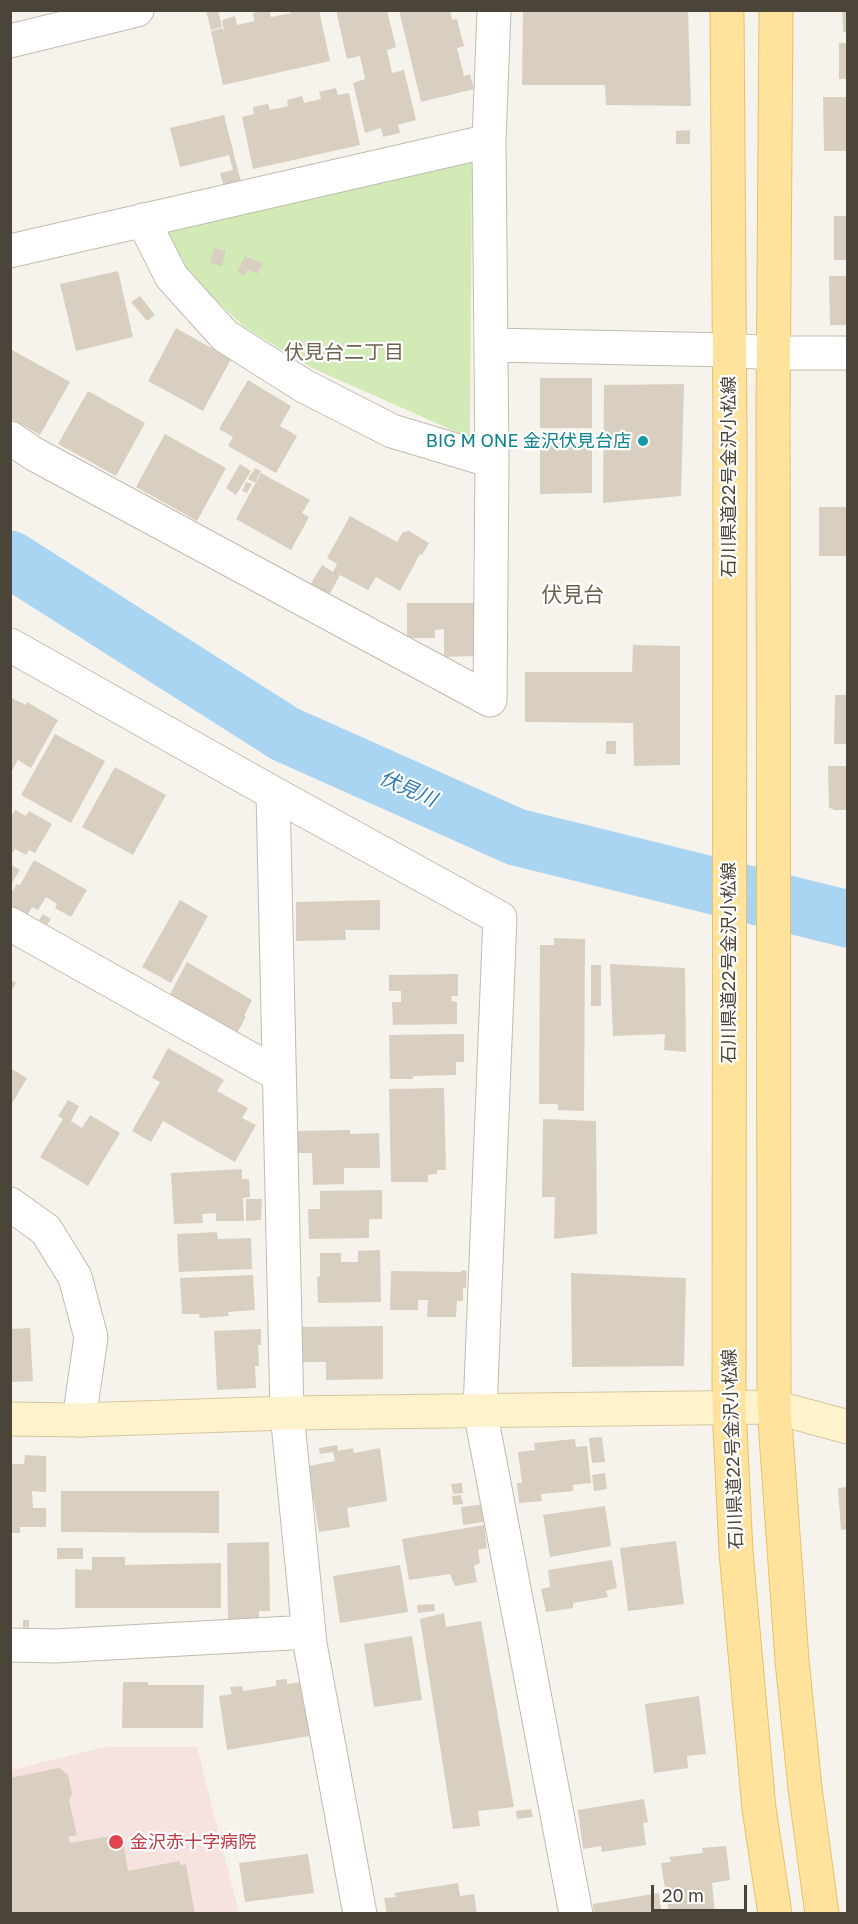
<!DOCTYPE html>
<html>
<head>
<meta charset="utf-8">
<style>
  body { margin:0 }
  #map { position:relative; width:858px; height:1924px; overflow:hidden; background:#f6f3ec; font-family:"Golos Text",sans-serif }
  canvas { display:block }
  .frame { position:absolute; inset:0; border:12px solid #4b4439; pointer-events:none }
  .scale { position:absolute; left:651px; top:1885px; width:96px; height:27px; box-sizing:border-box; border:3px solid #4b4439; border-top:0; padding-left:8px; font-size:18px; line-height:21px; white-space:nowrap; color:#4b4439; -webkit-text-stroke:4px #fff; paint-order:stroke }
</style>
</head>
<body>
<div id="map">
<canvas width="858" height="1924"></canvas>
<div class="frame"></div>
<div class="scale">20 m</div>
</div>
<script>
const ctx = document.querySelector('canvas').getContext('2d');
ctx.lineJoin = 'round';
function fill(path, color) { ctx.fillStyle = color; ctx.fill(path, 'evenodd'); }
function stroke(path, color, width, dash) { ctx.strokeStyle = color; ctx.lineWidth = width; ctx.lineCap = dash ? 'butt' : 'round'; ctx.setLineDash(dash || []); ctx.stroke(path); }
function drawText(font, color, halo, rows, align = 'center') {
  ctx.font = font + ' "Golos Text","Noto Sans JP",sans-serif'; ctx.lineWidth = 4.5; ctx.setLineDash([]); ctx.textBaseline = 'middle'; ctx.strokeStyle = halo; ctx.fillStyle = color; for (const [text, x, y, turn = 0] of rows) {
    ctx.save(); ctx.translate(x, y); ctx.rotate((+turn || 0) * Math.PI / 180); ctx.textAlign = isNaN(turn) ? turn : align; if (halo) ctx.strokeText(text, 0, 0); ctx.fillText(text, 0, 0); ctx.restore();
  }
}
fill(new Path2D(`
  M106,1747H197L239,1913H11L10,1770Z`), '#f6e3e0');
fill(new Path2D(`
  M472,158L470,438L310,367L243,326L190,275L163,226Z`), '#d2eab5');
stroke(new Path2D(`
  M10,559L285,734L516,837L848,919`), '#a9d4f2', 57);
fill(new Path2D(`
  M218,10L222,27L211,30L206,11Z
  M264,10H269L271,17L291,13L290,10H319L330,61L223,85L211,31L222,28L224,32L222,20L235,16L237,25L254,21L253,13Z
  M336,10H387L396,47L387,50L392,73L404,70L416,120L398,125L400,133L383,137L381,128L365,133L353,83L365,79L360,56L347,59Z
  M399,10H450L452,20L457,19L464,46L457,48L464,76L470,74L474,89L421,102Z
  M523,10H688L691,106L606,105L605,85H522Z
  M842,10H848V32H843Z
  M839,43H848V79H839Z
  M336,88L338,95L349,93L360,145L253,169L242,117L254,114L253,107L268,104L270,110L288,106L287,100L302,96L304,103L321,99L319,92Z
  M823,97H848V151H824Z
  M224,115L244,194L227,199L220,173L233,170L229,155L180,167L170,128Z
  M690,130V144H676V131Z
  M834,216H848V260H834Z
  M214,248L226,251L222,266L210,263Z
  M245,256L263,264L257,274L248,269L245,276L237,272Z
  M118,271L133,337L76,351L60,284Z
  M829,276H848V325H830Z
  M140,296L155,315L147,321L131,302Z
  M176,328L231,359L203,411L148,381Z
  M12,350L70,382L40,435L10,418V353Z
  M540,378H592V428H540Z
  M248,380L291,406L280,426L297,436L276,473L228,446L233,437L219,429Z
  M684,384L681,496L603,503L604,385Z
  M88,391L145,423L116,476L58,444Z
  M165,434L226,468L197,521L136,487Z
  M540,443L592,444V493L540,494Z
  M240,464L251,471L236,495L226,488Z
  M255,468L261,471L255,483L248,479Z
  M261,473L310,500L302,513L309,517L291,550L236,519Z
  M246,482L252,484L247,493L242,491Z
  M819,507H848V556H819Z
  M350,516L397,542L403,532L409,531L429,543L422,555L420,554L400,591L376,577L368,590L340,575L329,595L310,585L322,565L333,572L337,564L327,558Z
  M407,603H474V656L444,657V629L435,630V638H407Z
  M633,645L680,646V765L634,766L633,723L525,722V672H632Z
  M835,695H848V744H834Z
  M10,697L26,705L27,702L58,720L31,768L18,760L10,774Z
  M55,734L105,761L71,823L21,795Z
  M606,741H616V754H606Z
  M828,766H848V810H833V809L829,808Z
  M115,767L166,795L133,855L82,827Z
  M15,810L26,816L29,811L52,824L35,853L29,850L26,855L15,849L10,857V819Z
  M34,860L87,890L71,917L55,908L57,904L46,897L38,910L32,907L24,921L10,913V894L17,884L20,885Z
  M10,864L20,870L10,886Z
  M180,900L208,916L171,983L142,967Z
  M380,900V930H345L346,940L296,941V902Z
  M43,914L51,919L47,925L39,920Z
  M554,938L585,939L584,1111L558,1110V1104H539L540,945H554Z
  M187,962L252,1000L244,1016L246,1017L233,1040L167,1000Z
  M610,964L685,968L686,1052L664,1050L665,1034L613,1036Z
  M591,965H601V1006H591Z
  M458,974V996H451L452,1001L457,1002V1024L393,1025L392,1002H401V991H389V975Z
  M10,979L16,983L10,993Z
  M464,1034V1062H456V1075L413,1076V1079H390L389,1035Z
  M168,1048L224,1080L217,1091L248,1108L242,1118L256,1125L235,1162L163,1121L151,1142L132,1131L160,1082L152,1078Z
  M10,1068L27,1078L10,1107Z
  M444,1088L446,1170H437V1174L428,1175V1182H391L389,1089Z
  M68,1100L79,1106L71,1121L82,1128L90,1115L120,1133L88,1186L40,1157L63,1119L58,1116Z
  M543,1119L596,1121L597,1234L554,1239L555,1197H542Z
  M350,1130V1134L379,1133L380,1168H344V1184L313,1185L312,1153H296L295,1131Z
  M242,1169V1179H249L250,1197L243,1198L244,1221H216V1213L202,1214L203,1223L174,1224L171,1173Z
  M382,1190V1219H369V1238L309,1239L308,1209H320V1191Z
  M246,1199H262L261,1220L246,1221Z
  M217,1232L218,1239L251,1238L252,1269L179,1272L177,1234Z
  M380,1250L381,1302L318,1303L317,1277L320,1276V1253H341V1262H358V1251Z
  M461,1270L467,1271L466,1288H463V1301H457L456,1317H427L428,1300H418V1310H390L391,1271L461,1272Z
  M571,1273L686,1278L684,1366L572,1367Z
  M253,1275L255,1310L228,1312L229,1316L200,1318L199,1314H182L180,1278Z
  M383,1326V1379L326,1380V1362H298V1327Z
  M30,1328L33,1381L12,1382L10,1329Z
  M261,1329V1345H258L259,1366H255L256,1388L217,1390L214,1331Z
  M602,1437L605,1462L592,1463L589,1438Z
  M575,1439L576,1447L587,1446L591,1483L573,1485V1491L541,1494L542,1501L519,1503L517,1483H522L518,1452L535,1450L534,1443Z
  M337,1445L338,1451L353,1448L354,1453L380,1448L387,1501L347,1508L350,1527L319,1532L308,1466L335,1461L333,1452L320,1454L319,1448Z
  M25,1455L46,1456V1492L32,1491L33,1508H46V1527H20V1533H10V1464H24Z
  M605,1473L607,1489L594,1491L592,1475Z
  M462,1483L463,1493L453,1494L451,1484Z
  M848,1487V1529L841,1530L838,1488Z
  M61,1491H219V1533L61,1532Z
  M461,1495L463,1504L453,1505L452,1496Z
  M486,1504L488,1521L463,1525L461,1507Z
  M605,1506L611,1546L550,1557L543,1515Z
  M484,1525L487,1548L478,1550L480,1563L474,1566L477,1582L455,1586L450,1574L409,1580L402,1539Z
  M676,1541L684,1604L628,1611L620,1548Z
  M269,1542L270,1611H259V1619H228L227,1543Z
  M57,1548H83V1559H57Z
  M92,1557H125V1565L221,1563V1608H75V1569L92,1570Z
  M612,1560L617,1588L606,1591L608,1597L573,1603V1608L546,1612L541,1589L550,1587L548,1570Z
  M400,1565L408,1612L340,1623L333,1576Z
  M434,1604L435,1611L418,1613L417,1605Z
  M444,1613L446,1627L481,1621L514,1807L478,1811L480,1826L453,1829L420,1619Z
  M23,1620H29V1628L23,1627Z
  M412,1636L422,1700L374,1707L364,1644Z
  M287,1679V1684L307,1681L315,1735L227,1750L219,1696L232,1694L230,1687L242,1686L243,1691L276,1686V1680Z
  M123,1682H148V1685H204L203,1728H122Z
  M699,1696L706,1754L687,1756L688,1768L654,1773L645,1704Z
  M59,1768L68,1775L72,1794L69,1801L77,1835L68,1837L70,1843L117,1835L118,1840H123L128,1871L179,1861L181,1865L186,1864L195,1914H10V1778Z
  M644,1799L648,1822L643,1823L646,1845L602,1852L601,1846L583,1849L578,1810Z
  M531,1809L533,1817L517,1819L516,1811Z
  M726,1846L730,1880L712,1883L715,1914H669L661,1863L671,1862L669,1857L703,1853L702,1848Z
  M308,1854L314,1893L245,1902L239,1863Z
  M458,1883L460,1896L474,1894L477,1914H387L384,1898L396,1897L394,1893Z
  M659,1893L662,1914H594L593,1904Z`), '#d8cfc1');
const street = new Path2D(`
  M10,41L137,10
  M143,220L171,276L225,336L304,386L392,431L492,461
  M10,251L489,141
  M492,345L728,350L773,353H848
  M10,438L34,454L490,700L492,461L489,141L494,10
  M10,645L273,793L500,918L480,1410L576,1914
  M273,793L287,1413L310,1644L360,1914
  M10,924L279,1075
  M10,1204L46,1230L75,1277L91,1337L79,1420
  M10,1645L55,1646L309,1632`);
const secondary = new Path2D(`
  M10,1419L79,1420L287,1413L774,1407L848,1427`);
const primary = new Path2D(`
  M727,10L730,435L729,1407L736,1552L759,1809L775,1914
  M776,10L773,415L774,1407L792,1661L805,1788L822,1914`);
stroke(street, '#c2bbae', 35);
stroke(secondary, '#d6c79b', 35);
stroke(primary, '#e6c16a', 35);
stroke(street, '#fff', 33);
stroke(secondary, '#fff3cd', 33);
stroke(primary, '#ffe39c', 33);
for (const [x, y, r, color] of [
  [643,441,6,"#0f9aa8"],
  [116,1842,8,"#e0444e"]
]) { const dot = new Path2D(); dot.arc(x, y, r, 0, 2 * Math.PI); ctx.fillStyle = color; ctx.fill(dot); stroke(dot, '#fff', 2); }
drawText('18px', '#0d838f', '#fff', [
  ["BIG M ONE 金沢伏見台店",631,441]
], 'right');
drawText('18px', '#4b4439', '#fff', [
  ["石川県道22号金沢小松線",729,477,-90],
  ["石川県道22号金沢小松線",729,963,-90],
  ["石川県道22号金沢小松線",733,1449,-92]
]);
drawText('18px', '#be3a42', '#fff', [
  ["金沢赤十字病院",130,1842]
], 'left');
drawText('20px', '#6e6250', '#fff', [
  ["伏見台二丁目",344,353]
]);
drawText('italic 20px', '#2e7ab2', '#fff', [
  ["伏見川",408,789,24]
]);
drawText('21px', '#6e6250', '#fff', [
  ["伏見台",573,595]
]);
</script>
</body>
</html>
